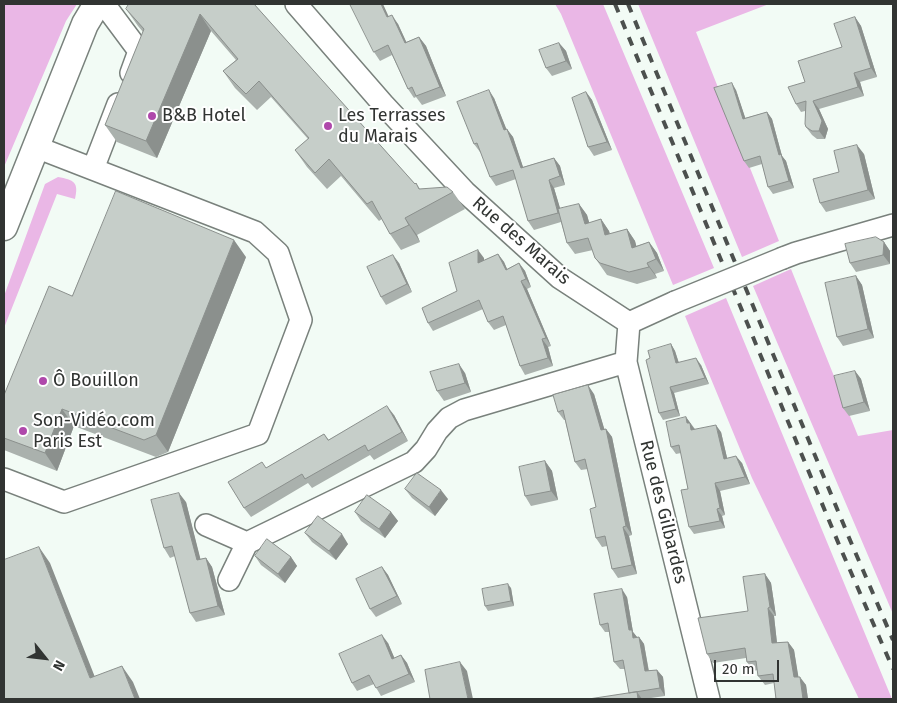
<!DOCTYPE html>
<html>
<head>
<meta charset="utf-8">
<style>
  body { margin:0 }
  #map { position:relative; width:897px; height:703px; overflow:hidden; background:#f2fbf5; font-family:"Fira Sans",sans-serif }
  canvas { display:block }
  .frame { position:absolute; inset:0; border:5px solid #313432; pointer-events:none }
  .north { position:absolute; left:20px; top:633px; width:50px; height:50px; -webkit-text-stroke:4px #fff; paint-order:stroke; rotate:119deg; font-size:14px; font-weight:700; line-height:20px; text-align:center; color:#313432 }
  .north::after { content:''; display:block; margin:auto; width:18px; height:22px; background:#313432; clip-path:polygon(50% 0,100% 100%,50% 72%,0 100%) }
  .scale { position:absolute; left:714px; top:660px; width:65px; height:22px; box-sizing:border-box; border:2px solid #313432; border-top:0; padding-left:6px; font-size:15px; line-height:18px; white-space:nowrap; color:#313432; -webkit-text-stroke:4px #fff; paint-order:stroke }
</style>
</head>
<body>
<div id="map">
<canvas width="897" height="703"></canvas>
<div class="frame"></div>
<div class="north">N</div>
<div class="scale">20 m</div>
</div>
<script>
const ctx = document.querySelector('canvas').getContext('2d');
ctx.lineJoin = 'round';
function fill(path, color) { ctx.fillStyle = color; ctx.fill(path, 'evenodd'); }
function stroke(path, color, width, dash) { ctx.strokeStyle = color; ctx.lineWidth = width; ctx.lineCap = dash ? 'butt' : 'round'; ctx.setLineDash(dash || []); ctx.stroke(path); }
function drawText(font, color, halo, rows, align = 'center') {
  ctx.font = font + ' "Fira Sans",sans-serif'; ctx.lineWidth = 4; ctx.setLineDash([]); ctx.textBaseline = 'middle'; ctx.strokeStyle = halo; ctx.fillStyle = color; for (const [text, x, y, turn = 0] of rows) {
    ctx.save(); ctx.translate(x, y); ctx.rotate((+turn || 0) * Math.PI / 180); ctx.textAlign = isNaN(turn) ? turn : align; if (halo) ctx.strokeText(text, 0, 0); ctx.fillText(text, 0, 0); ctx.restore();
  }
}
fill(new Path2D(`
  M4,4H77L66,21L4,167Z
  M555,4H603L714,268L673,285L561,14Z
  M638,4H769L696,32L779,241L742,257Z
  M58,177C74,180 79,182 75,199L57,194L4,328V296L45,184Z
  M791,269L858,436L893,430V614L753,286Z
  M726,298L892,699H859L752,478L685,316Z`), '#eab7e6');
const minor = new Path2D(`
  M104,4L139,51L131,73
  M296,4L383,104L465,192L560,278L629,323
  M93,169L118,104
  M783,258L796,253L893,225
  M629,323L626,362L709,699
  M629,323L675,302
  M4,479L64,502L258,434L301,320L278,253L255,232L36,147
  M206,525L247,543
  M247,543L414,462L426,449L437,431L449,418L464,410L626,362
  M229,580L247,543`);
const major = new Path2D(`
  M4,227L85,24L97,4`);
stroke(minor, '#79817c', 24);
stroke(major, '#79817c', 29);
stroke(minor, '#fff', 21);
stroke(major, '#fff', 26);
stroke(new Path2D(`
  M615,4L840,547L893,669
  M628,4L850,540L893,640`), '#4c504e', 4, [9, 9]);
const minorBridge = new Path2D(`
  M675,302L783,258`);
stroke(minorBridge, '#79817c', 24, []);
stroke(minorBridge, '#fff', 21);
fill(new Path2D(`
  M254,4L415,184L416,183L420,189L453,192L465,209L417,235L420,242L401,250L390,234L382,219L379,221L341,176L327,189L307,167L295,150L308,139L271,97L257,110L235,88L223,71L236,60L211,31L157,158L117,142L105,125L143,32L138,26L126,9Z
  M389,17L398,24L406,42L419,37L426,46L446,96L422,105L416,97L414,98L408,89L392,55L380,61L374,52Z
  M855,17L861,26L877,77L860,82L864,96L819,109L828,129L825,139H817L812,135L806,127L805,111L801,112L796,104L805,82L842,47Z
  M559,43L566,51L572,69L552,76L546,68Z
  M736,90L745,118L767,112L772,119L782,156L786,161L794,188L773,194L768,187L762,164L749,168L744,161Z
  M586,92L592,100L612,150L594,156L588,147Z
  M494,98L506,129L513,137L523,167L554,158L560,166L565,185L554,188L560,209L579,204L587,215L589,223L601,219L609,231L610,234L627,229L635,241L636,246L649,242L657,253L664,271L655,274L657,278L637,284L607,275L595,258L593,250L575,254L567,243L561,222L534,230L528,221L516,179L496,186L490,177L481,152H480L474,144Z
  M864,154L875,199L826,212L820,203L839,172Z
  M884,242L890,251V264L856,272L850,263Z
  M498,254L504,262L507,269L519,263L525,271L531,287L527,289L551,346L548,347L553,366L525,375L520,366L506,325L494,330L488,322L483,309L433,331L428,323L457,291L484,258V261Z
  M246,257L168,452L156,457L74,426L57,471L4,450V395L72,296Z
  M399,263L412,292L386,305L381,297Z
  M856,276L862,285L874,338L843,346L837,337Z
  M671,344L675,351L679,363L701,365L709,384L674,393L680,416L663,420L659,413L650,358Z
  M855,371L861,379L870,411L849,416L843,408Z
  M465,373L471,392L444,401L437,391Z
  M594,394L604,429H606L612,437L632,535L629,536L637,574L618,578L612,569L607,546L602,547L596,538V507L588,469L581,470L575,462L565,420H564L558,412Z
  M394,415L408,441L374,460L370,455L312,488L308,483L251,517L244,508L266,468L324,434L329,440Z
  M686,417L695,429L721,432L727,458L742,463L750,484L720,491L725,515L722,516L725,528L694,534L689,527L688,489L681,453L676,454L671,447Z
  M545,461L552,471L558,500L531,506L525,496Z
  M405,489L448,499L435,516L412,498Z
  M186,502L200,559L206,558L212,567L225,615L196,622L190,613L175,556L170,558L164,548Z
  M355,512H391L398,521L385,538L361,521Z
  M305,533L348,544L336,560L312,542Z
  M255,556L291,557L297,566L285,583L261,565Z
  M382,567L388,575L402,604L376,617L370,609Z
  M765,574L771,583L776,616H774L777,643L788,642L794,650L798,677L806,685L808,699H776L774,683L765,685L758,676V670L753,671L747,662L746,658L713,663L707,654L748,611Z
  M511,588L514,606L488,611L485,606Z
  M627,597L633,632L637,637H639L644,644L649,671L657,670L663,677L665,696L644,699H589L629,693L625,669H620L614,662L609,632H605L600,625Z
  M388,643L394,658L401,655L407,663L415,682L381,696L374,684L357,691L352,683Z`), '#aab1ad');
fill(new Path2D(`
  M381,4H383L393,26L387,17Z
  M200,14L211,31L157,158L146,141Z
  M392,15L398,24L411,52L405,43Z
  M855,17L861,26L877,77L871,68Z
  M419,37L426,46L446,96L440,87Z
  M559,43L566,51L572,69L566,61Z
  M854,73L860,82L864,96L858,87Z
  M732,83L736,90L748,126L743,119Z
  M489,90L494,98L510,138L504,130Z
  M586,92L592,100L612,150L607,142Z
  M813,101L819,109L828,129L825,139L819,131Z
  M767,112L772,119L782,156L786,161L794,188L789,181L779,155Z
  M507,129L513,137L526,176L521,168Z
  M857,145L864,154L875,199L868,190Z
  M554,158L560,166L565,185L560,176Z
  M549,180L554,188L564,221L558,213Z
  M579,204L587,215L593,235L585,224Z
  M405,218L417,235L420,242L409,225Z
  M601,219L609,231L613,247L605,235Z
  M627,229L635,241L640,259L632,248Z
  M234,240L246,257L168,452L156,435Z
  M649,242L657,253L664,271L656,259Z
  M884,242L890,251V264L883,255Z
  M478,250L484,258V271L478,263Z
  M498,254L504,262L511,278L506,270Z
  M393,255L399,263L412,292L407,284Z
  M519,263L525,271L531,287L526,279Z
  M647,263L655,274L657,278L649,267Z
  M856,276L862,285L874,338L868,329Z
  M521,281L527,289L551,346L546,338Z
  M542,339L548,347L553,366L548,358Z
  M671,344L675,351L681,370L676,363Z
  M696,358L701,365L709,384L705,378Z
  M459,364L465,373L471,392L465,383Z
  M855,371L861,379L870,411L864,402Z
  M588,385L594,394L607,438L601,430Z
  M670,387L674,393L680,416L676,409Z
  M387,406L394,415L408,441L402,432Z
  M62,409L74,426L57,471L45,453Z
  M686,417L695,430L696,437L687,423Z
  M716,425L721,432L729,466L724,459Z
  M606,429L612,437L632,535L626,526Z
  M736,456L742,463L750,484L745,477Z
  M545,461L552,471L558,500L551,491Z
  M715,483L720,491L725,515L720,508Z
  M441,490L448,499L435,516L429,507Z
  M179,493L186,502L203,569L197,560Z
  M717,509L722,516L725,528L720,521Z
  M391,512L398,521L385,538L379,529Z
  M623,527L629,536L637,574L632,565Z
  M342,534L348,544L336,560L329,551Z
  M39,547L50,563L102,695L90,678Z
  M291,557L297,566L285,583L278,574Z
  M206,558L212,567L225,615L218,606Z
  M382,567L388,575L402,604L397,596Z
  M765,574L771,583L776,616L770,607Z
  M508,584L511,588L514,606L511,601Z
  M622,589L627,597L633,632L637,637L633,638L629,630Z
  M768,608L774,616L778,652L772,643Z
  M382,635L388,643L398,666L392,659Z
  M639,637L644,644L650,679L645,671Z
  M788,642L794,650L800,686L794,677Z
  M401,655L407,663L415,682L409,674Z
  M460,662L467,671L473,699H468Z
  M122,666L133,682L140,699H135Z
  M657,670L663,677L665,696L660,688Z
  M800,677L806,685L808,699H803Z
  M637,692L642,699H638Z`), '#8b908d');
const building = new Path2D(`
  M129,4H254L415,184L416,183L419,189L447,187L453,192L405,218L409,225L390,234L372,201L367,204L329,159L315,173L295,150L309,138L259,81L246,94L223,71L238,59L200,14L146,141L105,125L144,29L126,9Z
  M350,4H381L387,17L392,15L405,43L419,37L440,87L416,96L412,87L408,89L388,45L374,52Z
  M855,17L871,68L854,73L858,87L813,101L822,121L819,131H812L806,127L805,124L806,101L796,104L788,87L805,82L798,61L842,47L834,24Z
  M559,43L566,61L546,68L539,50Z
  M732,83L743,119L767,112L779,155L781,154L789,181L768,187L760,156L744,161L714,88Z
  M489,90L504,130L507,129L521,168L554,158L560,176L549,180L558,213L528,221L513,170L490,177L477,143L474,144L457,102Z
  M586,92L607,142L588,147L572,98Z
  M857,145L868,190L820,203L813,179L839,172L834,151Z
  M116,191L234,240L156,435L144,440L62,409L45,453L4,438V395L49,286L72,296Z
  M579,204L585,224L601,219L605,235L627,229L632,248L649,242L656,259L647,263L649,267L629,272L600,263L595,258L588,238L567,243L558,209Z
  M876,237L884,242L883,255L850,263L845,244Z
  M478,250V263L498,254L506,270L519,263L526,279L521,281L546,338L542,339L548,358L520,366L503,316L488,322L479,300L428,323L422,308L457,291L449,263Z
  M393,255L407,284L381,297L367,267Z
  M856,276L868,329L837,337L825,283Z
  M671,344L676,363L696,358L705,378L670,387L676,409L659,413L646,360L650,358L648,351Z
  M459,364L465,383L437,391L430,372Z
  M855,371L864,402L843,408L834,376Z
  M588,385L601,430L606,429L626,526L623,527L632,565L612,569L605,536L596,538L590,509L596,507L585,459L575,462L563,410L558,412L553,395Z
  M387,406L402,432L368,451L365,445L305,479L302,474L244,508L228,482L262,462L266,468L324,434L328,440Z
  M686,417L687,423H690L691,430L716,425L724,459L736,456L745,477L715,483L720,508L717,509L720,521L689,527L681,490L688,489L679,445L671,447L666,422Z
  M545,461L551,491L525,496L519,467Z
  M417,473L441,490L429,507L405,489Z
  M179,493L197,560L206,558L218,606L190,613L172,546L164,548L151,500Z
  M367,495L391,512L379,529L355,512Z
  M318,516L342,534L329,551L305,533Z
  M267,539L291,557L278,574L255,556Z
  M39,547L90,678L122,666L135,699H4V560Z
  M382,567L397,596L370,609L356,579Z
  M765,574L770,607L768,608L772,643L788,642L794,677H800L803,699H776L773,674L758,676L756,661L747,662L745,648L707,654L698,618L748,611L743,577Z
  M508,584L511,601L485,606L482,589Z
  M622,589L629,630H632L633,638L639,637L645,671L657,670L660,688L629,693L623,660L614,662L608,623L600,625L594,594Z
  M382,635L392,659L401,655L409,674L376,688L369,675L352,683L339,654Z
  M460,662L468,699H430L425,670Z
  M637,692L638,699H589Z`);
fill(building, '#c6cec9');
stroke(building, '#8b908d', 1);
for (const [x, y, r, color] of [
  [152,116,5,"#af48ab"],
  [328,126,5,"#af48ab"],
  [43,381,5,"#af48ab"],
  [23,431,5,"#af48ab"]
]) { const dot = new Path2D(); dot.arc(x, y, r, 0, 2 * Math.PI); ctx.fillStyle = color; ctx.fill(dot); stroke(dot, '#fff', 2); }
drawText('18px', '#313432', '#fff', [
  ["B&B Hotel",162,116],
  ["Les Terrasses",338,116],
  ["du Marais",338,137],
  ["Ô Bouillon",53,381],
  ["Son-Vidéo.com",33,421],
  ["Paris Est",33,442]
], 'left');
drawText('18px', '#313432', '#fff', [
  ["Rue des Marais",521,241,41],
  ["Rue des Gilbardes",663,512,76]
]);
</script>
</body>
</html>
